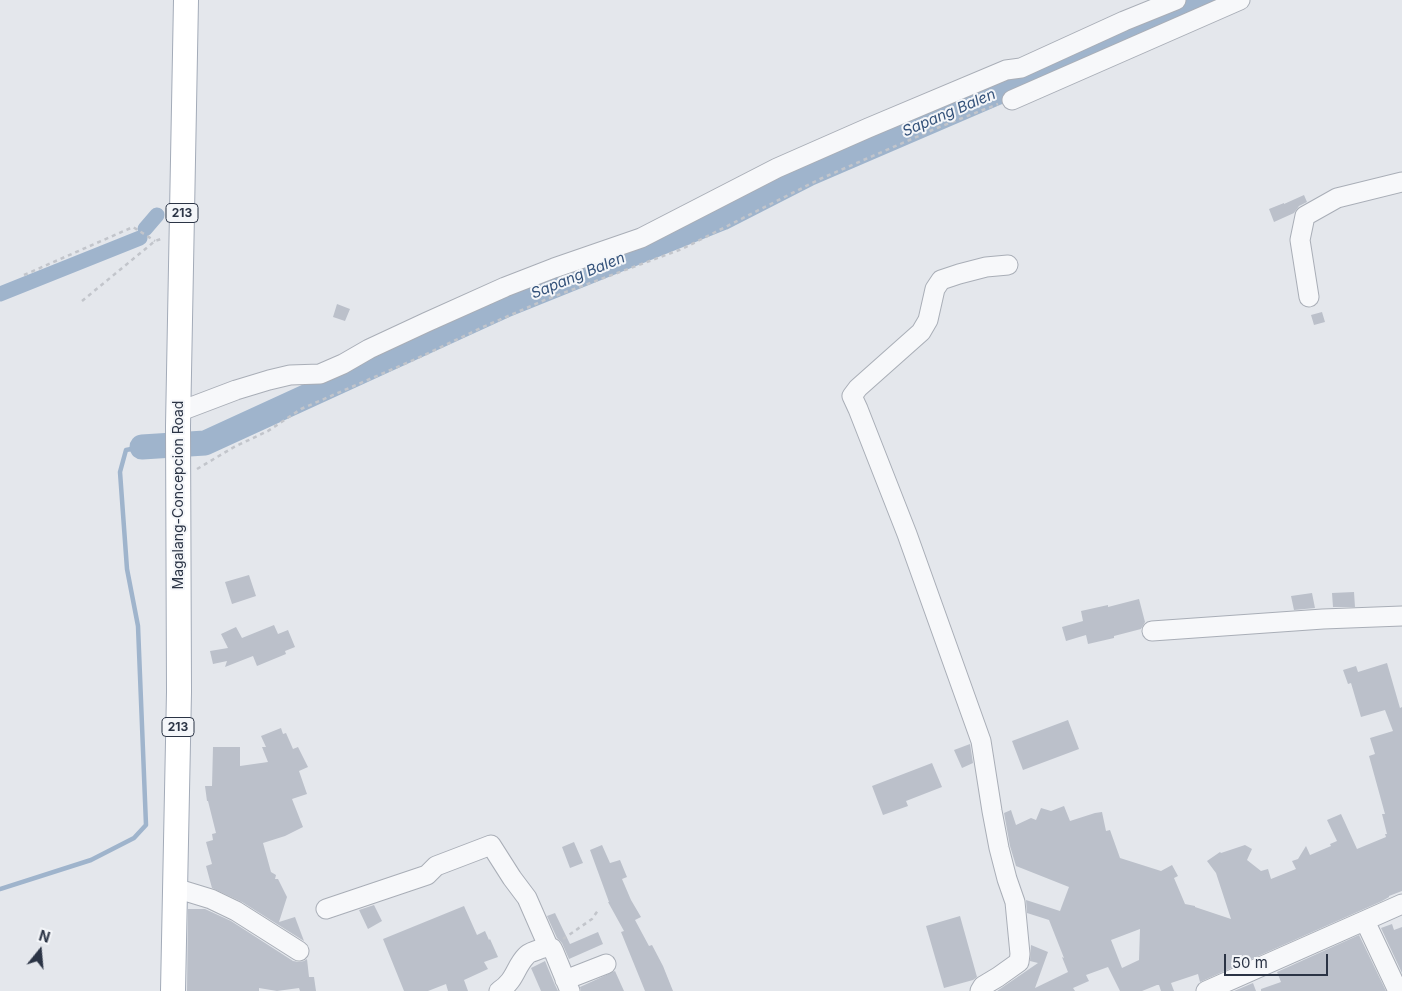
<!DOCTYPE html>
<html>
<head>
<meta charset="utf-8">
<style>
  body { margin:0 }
  #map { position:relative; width:1402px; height:991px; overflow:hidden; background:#e4e7ec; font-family:Inter,sans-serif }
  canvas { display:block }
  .north { position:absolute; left:15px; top:926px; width:50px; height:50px; -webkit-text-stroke:4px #f4f6f9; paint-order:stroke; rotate:17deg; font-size:14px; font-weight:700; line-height:20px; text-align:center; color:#2b3445 }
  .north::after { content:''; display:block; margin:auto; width:18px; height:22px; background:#2b3445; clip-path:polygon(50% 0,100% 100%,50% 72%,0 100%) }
  .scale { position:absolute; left:1224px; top:954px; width:104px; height:22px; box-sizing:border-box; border:2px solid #2b3445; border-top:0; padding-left:6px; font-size:15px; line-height:18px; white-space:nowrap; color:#2b3445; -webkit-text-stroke:4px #f4f6f9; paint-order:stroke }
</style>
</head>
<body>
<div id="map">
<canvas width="1402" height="991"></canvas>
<div class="north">N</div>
<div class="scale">50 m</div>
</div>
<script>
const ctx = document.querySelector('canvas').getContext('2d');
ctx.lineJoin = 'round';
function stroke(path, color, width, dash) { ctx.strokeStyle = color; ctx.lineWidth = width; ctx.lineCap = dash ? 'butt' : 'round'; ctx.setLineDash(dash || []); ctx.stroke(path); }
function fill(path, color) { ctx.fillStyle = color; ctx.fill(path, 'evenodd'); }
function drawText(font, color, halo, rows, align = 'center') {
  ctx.font = font + ' Inter,sans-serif'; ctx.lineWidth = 4; ctx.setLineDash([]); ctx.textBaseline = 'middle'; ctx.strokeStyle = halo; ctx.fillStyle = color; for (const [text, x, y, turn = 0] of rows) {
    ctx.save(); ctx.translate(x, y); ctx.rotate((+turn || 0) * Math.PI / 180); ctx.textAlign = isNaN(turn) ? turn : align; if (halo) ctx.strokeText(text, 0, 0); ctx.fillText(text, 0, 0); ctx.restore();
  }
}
stroke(new Path2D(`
  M0,889L91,860L134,838L146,825L138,626L127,569L120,472L126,450L142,447`), '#9fb4cc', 4.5);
stroke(new Path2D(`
  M145,229L157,215
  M0,294L140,238`), '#9fb4cc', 15);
stroke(new Path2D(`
  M1015,84L1209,0
  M142,447L205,443L506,305L722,218L808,174L1010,87`), '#9fb4cc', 25);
fill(new Path2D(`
  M1304,195L1307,202L1299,206L1294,213L1274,222L1269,209L1284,203V204Z
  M337,304L350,309L345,321L333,317Z
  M1322,312L1325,322L1314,325L1311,315Z
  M249,575L256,596L232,604L225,582Z
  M1354,592L1355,607H1333L1332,593Z
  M1312,593L1315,608L1294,610L1291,596Z
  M1139,599L1145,622L1141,629L1114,636V638L1088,644L1086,635L1066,641L1062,627L1083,621L1081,611L1108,605V607Z
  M274,625L278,634L288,630L295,647L285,651L286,654L257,666L253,656L225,667L227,661L213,664L210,651L228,648L221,634L236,627L242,638Z
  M1387,663L1400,708L1402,707V891L1389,896V897L1382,901L1200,982L1198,974L1171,983L1174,991H1161L1159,985H1157L1142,991H1120L1108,967L1086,975L1089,981L1073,988L1075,991H997L1038,963L1030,961L1031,945L1048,952L1035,988L1068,972L1062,957L1064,958L1049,920L1027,913L1026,900L1060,911L1069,887L1016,866L1010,846L1004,813L1011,810L1016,825L1031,818L1036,820L1041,808L1051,811L1064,806L1070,821L1095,813L1102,812L1106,831L1110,830L1120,858L1161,871L1172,865L1178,876L1174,878L1185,904L1195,906V907L1231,919L1216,873L1207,861L1220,852L1221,853L1245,845L1252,849L1247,860L1261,871L1268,869L1271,879L1296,869L1292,861L1298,859L1306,846L1310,855L1331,846L1330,844L1337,841L1327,820L1341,814L1357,849L1386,837L1385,834H1387L1382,814H1385L1369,756L1375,754L1370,738L1393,731L1385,710L1361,717L1351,683L1348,684L1343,670L1356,666L1358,672ZM1140,929L1139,960L1122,968L1111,940Z
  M1068,720L1079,749L1023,770L1012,741Z
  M281,728L283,734L286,733L293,749L298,747L308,767L299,771L307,794L292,799L303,827L285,836L263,843L271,872L276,875L275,879H278L287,897L279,922L295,917L304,941L242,902L212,888L206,866L212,864L206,842L213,840L212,834L216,833L208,801H207L205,786H212L213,747H240V766L268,762L262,747H266L261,736Z
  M970,744L973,763L962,768L954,750Z
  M932,763L942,787L906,801L908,806L883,815L872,786Z
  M574,842L583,863L570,868L562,847Z
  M602,845L610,863L620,860L627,877L622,879L631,900L641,917L635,920L649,946L652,945L663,966L673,991H645L621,932L624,931L608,902H609L590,850Z
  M374,905L382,921L368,929L359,910Z
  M464,906L477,935L485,931L489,940L490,939L498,957L484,962L488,969L464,980L468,991H448L446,984L428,991H404L383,939Z
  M188,909H205L231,921L293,961L299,962L304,961L307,959L309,977H314L316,991H300L299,988L277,991L259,988V991H187Z
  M555,913L570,944L598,932L603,944L569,959L562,943L557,938L547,916Z
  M960,916L977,977L973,980L944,988L926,926Z
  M1392,924L1394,930L1402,927V973L1381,928Z
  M1359,935L1386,991H1261V989L1281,982L1277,972Z
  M545,961L555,985L558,991H541L531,968Z
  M615,971L624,991H581L580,987Z
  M1253,983L1256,991H1234Z`), '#bbc0ca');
const minor = new Path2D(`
  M1012,100L1240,0
  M1309,297L1300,240L1305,216L1337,198L1402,182
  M178,412L236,390L269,380L290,375L320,374L343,364L369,349L427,322L505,287L554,268L641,238L777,168L868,128L1006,70L1021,68L1124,21L1176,0
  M1152,631L1323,619L1402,616
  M175,888L211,899L236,911L299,951
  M326,909L427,875L436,866L491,845L512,878L527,898L548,946
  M1365,921L1398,991
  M565,980L606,964
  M499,991C516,980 515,967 526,956C529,952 536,951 540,949C545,948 547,946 552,948L554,952L570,991
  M980,991L983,986L998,977L1019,962L1020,954L1015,902L1007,879L999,848L992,811L981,741L907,534L858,409L852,396L858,388L921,332L928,320L935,289L941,280L959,274L986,267L1008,265
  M1206,991L1402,904`);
const major = new Path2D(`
  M173,991L179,692L178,426L186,0`);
stroke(minor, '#a9aeb7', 21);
stroke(major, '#a3abb8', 26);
stroke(new Path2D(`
  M24,275L133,227L155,241
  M82,301L155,241L164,238
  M197,469L234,447L268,431L301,409L418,358L483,327L547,299L682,249L820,179L937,128L998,104
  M563,939L592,919L599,909`), '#c2c5cb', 2.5, [4, 4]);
stroke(minor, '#f7f8fa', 19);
stroke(major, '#fff', 24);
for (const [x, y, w] of [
  [182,213,32],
  [178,727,32]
]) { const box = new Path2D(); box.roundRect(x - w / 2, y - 9.5, w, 19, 4); ctx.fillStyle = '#f4f6f9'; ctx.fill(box); stroke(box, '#2b3445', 1); }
drawText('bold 12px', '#2b3445', null, [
  ["213",182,213],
  ["213",178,727]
]);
drawText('14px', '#2b3445', '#f4f6f9', [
  ["Magalang-Concepcion Road",179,495,-90]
]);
drawText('italic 15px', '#34527a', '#f4f6f9', [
  ["Sapang Balen",949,113,-23],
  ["Sapang Balen",578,276,-22]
]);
</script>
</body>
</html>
